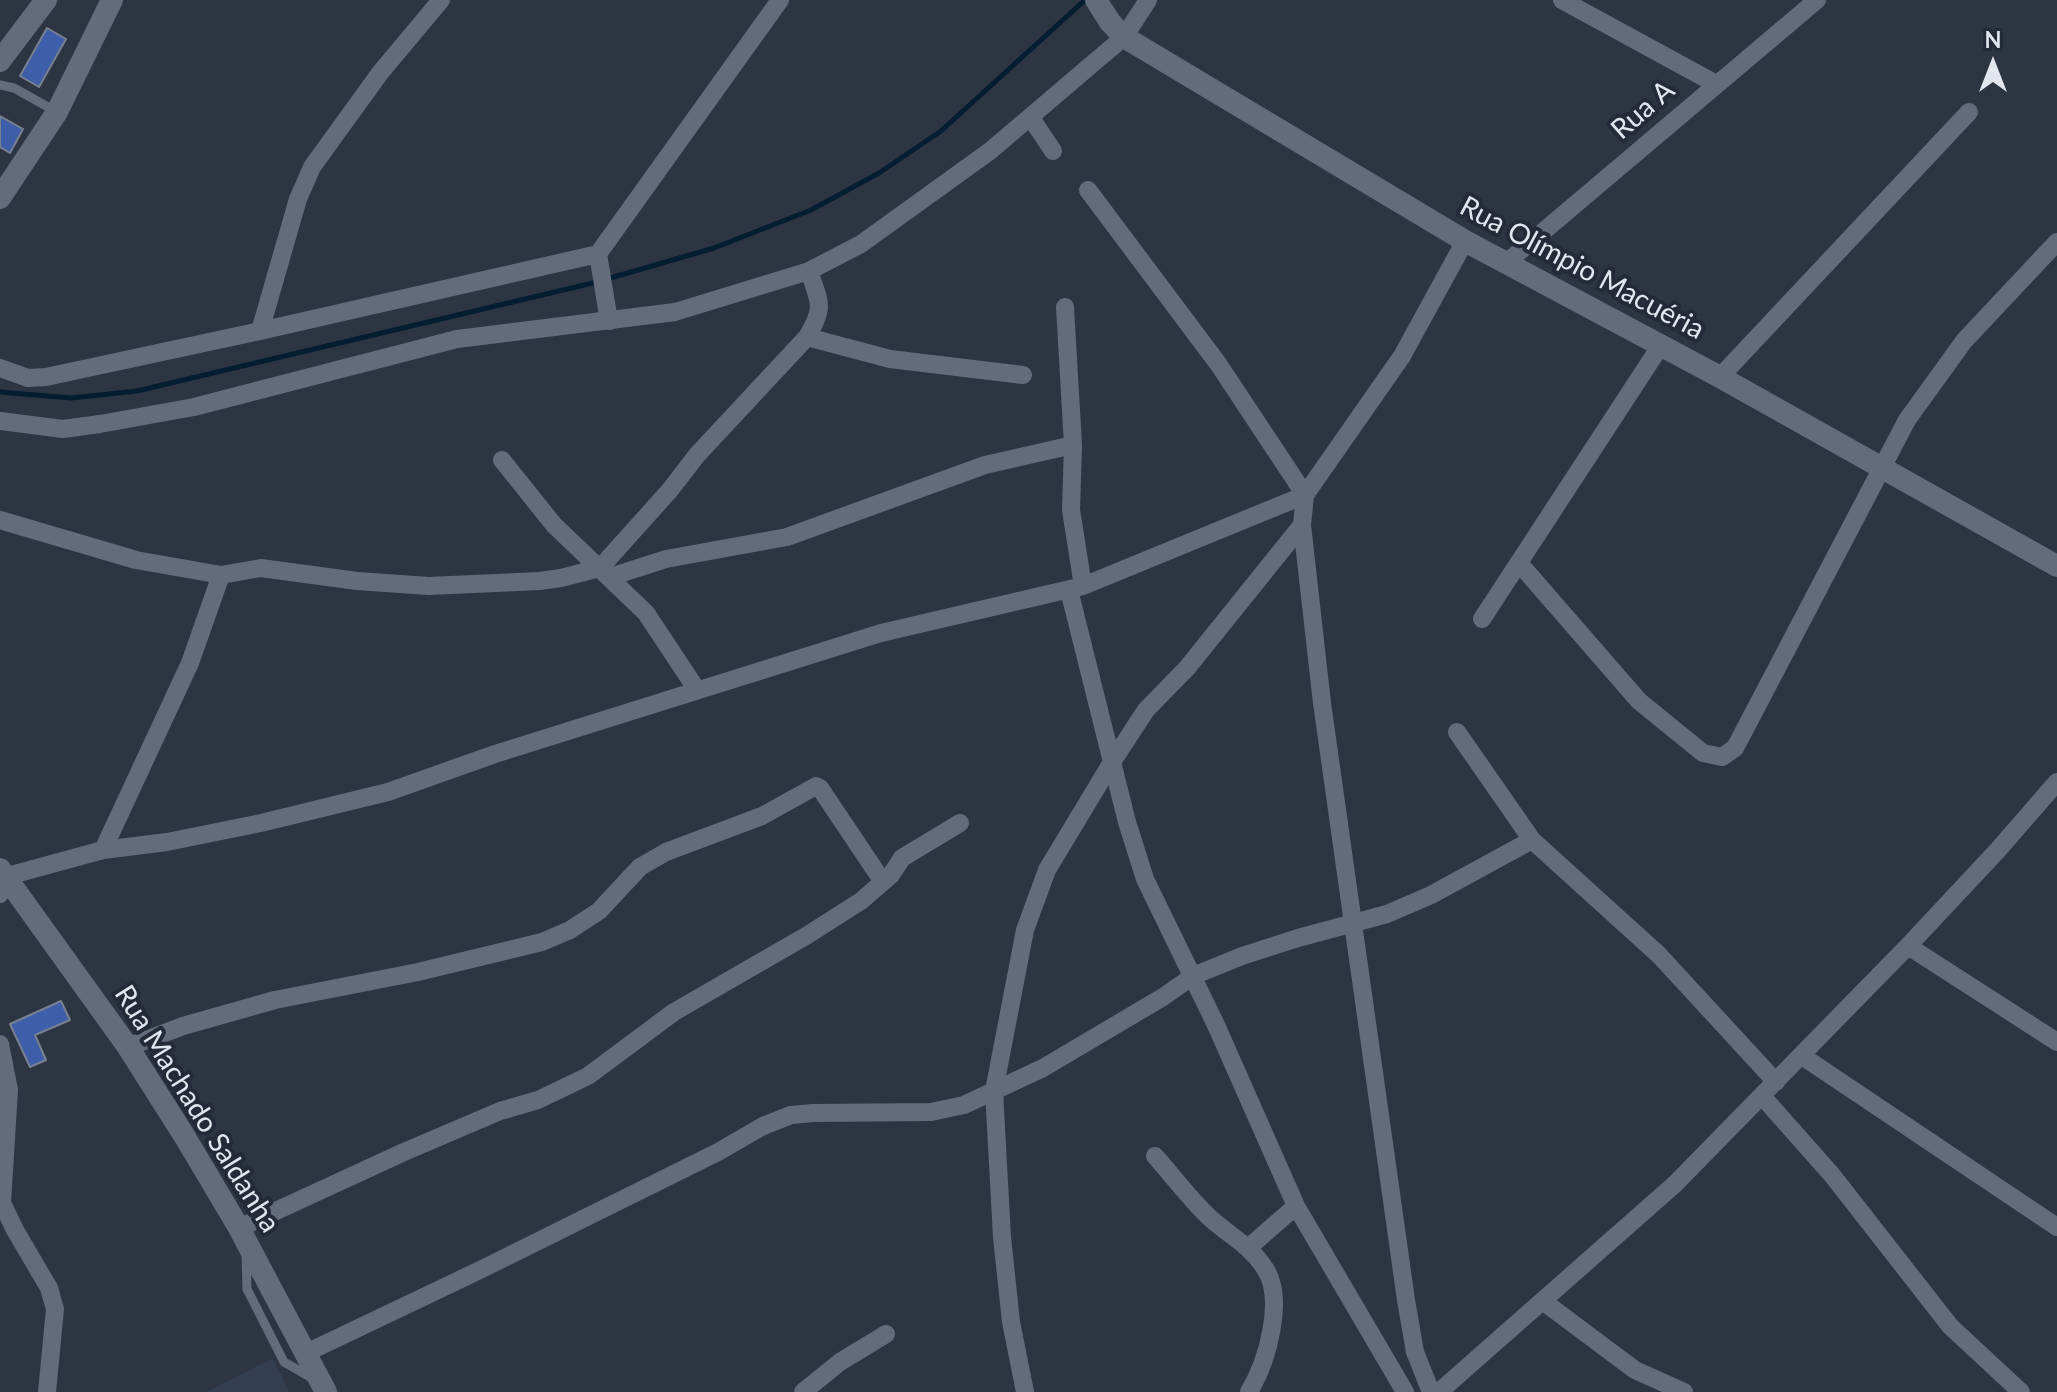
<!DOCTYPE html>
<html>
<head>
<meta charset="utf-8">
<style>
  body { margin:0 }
  #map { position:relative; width:2057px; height:1392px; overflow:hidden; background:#2e3542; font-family:Lato,sans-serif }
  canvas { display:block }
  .north { position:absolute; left:1953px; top:24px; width:80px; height:80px; -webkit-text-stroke:6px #242a38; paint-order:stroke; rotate:0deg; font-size:22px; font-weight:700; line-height:32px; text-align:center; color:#e2e6ef }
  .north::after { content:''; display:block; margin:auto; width:28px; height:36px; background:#e2e6ef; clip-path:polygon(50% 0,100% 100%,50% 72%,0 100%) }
</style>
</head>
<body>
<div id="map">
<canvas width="2057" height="1392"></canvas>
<div class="north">N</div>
</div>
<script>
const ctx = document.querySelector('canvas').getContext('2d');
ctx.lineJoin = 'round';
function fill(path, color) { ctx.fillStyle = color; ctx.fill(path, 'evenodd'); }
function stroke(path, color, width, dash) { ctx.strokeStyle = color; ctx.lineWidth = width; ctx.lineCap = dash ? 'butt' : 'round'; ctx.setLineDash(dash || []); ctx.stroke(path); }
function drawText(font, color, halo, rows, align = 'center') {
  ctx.font = font + ' Lato,sans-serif'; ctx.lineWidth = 8; ctx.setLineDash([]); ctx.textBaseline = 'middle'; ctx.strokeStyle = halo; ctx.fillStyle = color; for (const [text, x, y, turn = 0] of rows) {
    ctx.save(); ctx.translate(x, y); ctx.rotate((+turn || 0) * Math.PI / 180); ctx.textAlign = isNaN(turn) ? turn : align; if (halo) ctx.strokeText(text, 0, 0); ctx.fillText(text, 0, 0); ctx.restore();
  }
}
fill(new Path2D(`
  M273,1358L289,1392H206Z`), '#333d50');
stroke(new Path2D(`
  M607,279L714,248L811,210L879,173L941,131L1085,0
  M0,392L71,398L137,391L597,282`), '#031d31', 5);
const building = new Path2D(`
  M47,28L66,39L39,87L20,76Z
  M0,116L23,129L10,153L0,147Z
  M61,1001L70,1020L35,1035L46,1060L30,1067L10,1024Z`);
fill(building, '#3d5ea9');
stroke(building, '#788090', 2);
stroke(new Path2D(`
  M0,85L14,88L57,112
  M246,1254L247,1289L284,1362L312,1378`), '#646c7b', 9);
stroke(new Path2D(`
  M1562,0L1716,84
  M1031,118L1053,151
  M598,254L609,321
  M1506,263L1817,0
  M1065,307L1073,445L1071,510L1083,586
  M260,331L298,199L312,167L380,73L441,0
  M807,337L890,359L1023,375
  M0,368L28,378L46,377L260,331L598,254L780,0
  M1720,377L1969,112
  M0,421L63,429L100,424L194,407L457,339L675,312L809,271L861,244L990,151L1124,37L1148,0
  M502,460L554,525L646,613L697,690
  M0,520L136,560L221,575L261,568L357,581L429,586L540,581L561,578L600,568L670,490L697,455L807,337C825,307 820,303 809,271
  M1302,525L1322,703L1406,1300L1415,1352L1431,1392
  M1519,563L1639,701L1703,753L1722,757L1735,748L1907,420L1964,341L2057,242
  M610,577L666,559L787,537L985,465L1073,445
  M1069,590L1127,822L1145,879L1216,1025L1296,1206L1405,1392
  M1482,619L1661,345
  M1457,732L1532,840L1659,955L1776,1082
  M103,850L190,663L221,575
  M0,894L4,877L103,850L167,842L261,823L388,792L495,754L881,633L1083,586L1305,495L1402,356L1465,241
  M1908,946L2057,1042
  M0,1044L9,1090L2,1203L15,1230L49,1288L55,1309L47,1392
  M128,1047L183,1026L275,1000L418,972L542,942L570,930L599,911L640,867L666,852L762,816L816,786L820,788L883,882
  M1802,1056L2057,1227
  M1762,1096L1832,1175L1950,1326L2021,1392
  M1155,1156C1173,1176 1189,1198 1209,1217C1227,1234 1250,1245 1264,1267C1286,1298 1267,1362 1249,1392
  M239,1228L404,1152L500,1111L538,1100L588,1076L674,1012L806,936L861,901L891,875L902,858L960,823
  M1248,1248L1296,1206
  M1544,1302L1635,1370L1684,1392
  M306,1353L480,1270L718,1152L763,1126L791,1115L813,1113L931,1112L964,1105L1043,1068L1163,997L1193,976L1242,956L1298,938L1387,914L1431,895L1532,840
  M803,1392L840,1362L886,1334
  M1025,1392L1011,1322L1002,1237L994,1091L1025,930L1047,870L1112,762L1146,710L1187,668L1302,525L1305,495L1219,365L1088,190
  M1439,1392L1675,1184L1908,946L1997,851L2057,782`), '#646c7b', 18);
stroke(new Path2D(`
  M1096,0L1110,22L1124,37L1465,241L1720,377L2057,566
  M0,61L46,0
  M0,198L57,112L112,0
  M0,869L128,1047L185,1137L239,1228L326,1392`), '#646c7b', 22);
drawText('28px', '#e2e6ef', '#242a38', [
  ["Rua A",1643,110,-41],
  ["Rua Olímpio Macuéria",1582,268,28],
  ["Rua Machado Saldanha",197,1109,58]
]);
</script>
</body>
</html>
